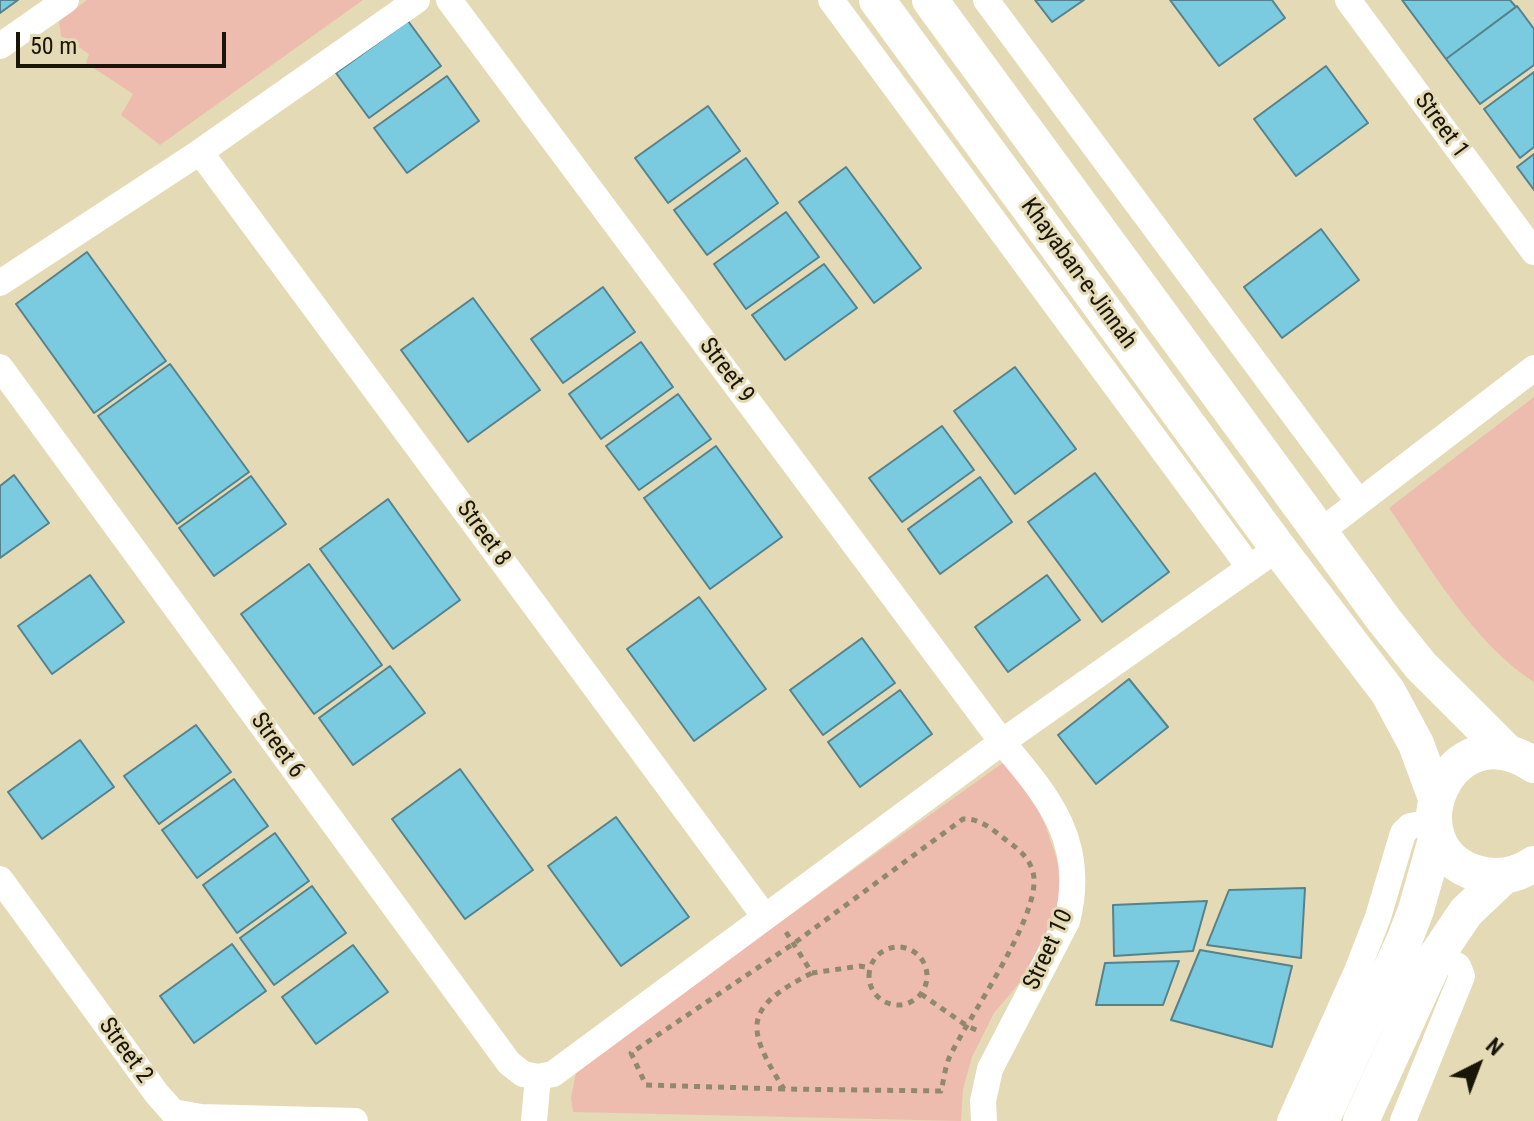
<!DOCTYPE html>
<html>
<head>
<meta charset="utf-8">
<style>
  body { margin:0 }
  #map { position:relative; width:1534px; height:1121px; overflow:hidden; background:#e4dab5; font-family:"Roboto Condensed",sans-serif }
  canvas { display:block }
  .north { position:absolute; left:1438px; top:1025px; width:80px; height:80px; -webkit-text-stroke:6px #e4dab5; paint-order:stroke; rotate:42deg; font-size:22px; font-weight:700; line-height:32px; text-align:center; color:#191508 }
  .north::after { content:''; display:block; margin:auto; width:28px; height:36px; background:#191508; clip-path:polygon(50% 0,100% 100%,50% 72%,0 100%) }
  .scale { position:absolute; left:16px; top:32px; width:210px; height:36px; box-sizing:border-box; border:4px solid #191508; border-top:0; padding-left:10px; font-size:24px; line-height:28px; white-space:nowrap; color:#191508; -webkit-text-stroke:6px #e4dab5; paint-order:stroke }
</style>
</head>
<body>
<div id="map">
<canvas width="1534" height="1121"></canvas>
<div class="north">N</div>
<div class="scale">50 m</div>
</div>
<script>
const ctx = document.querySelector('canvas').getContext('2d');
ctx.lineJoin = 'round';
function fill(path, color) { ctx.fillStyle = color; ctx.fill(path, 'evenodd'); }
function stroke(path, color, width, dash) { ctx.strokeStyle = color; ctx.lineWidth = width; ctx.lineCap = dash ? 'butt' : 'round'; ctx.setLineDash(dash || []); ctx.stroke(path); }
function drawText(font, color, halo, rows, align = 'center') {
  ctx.font = font + ' "Roboto Condensed",sans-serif'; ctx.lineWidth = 6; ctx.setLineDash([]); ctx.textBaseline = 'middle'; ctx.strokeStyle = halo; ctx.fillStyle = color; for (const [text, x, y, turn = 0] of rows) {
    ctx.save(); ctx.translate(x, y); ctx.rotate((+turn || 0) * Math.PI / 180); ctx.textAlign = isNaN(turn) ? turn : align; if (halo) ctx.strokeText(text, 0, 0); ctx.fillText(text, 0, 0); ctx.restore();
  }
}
fill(new Path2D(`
  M87,0H363L160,145L121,115L133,94L86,63L89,54L61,36L59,21Z
  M1534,397V682C1474,644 1429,566 1389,508Z
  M1004,762L1027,786L1046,827L1059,866L1060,912L1027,974L994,1013L972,1057L963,1089L961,1121L573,1112L571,1098L577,1067Z`), '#eebcaf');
const building = new Path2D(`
  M0,0H18L0,13Z
  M1035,0H1084L1052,22Z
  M1170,0H1272L1285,18L1219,66Z
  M1402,0H1510L1516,7L1446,59Z
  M1517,6L1534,29V65L1480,104L1446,59Z
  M408,21L441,66L369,118L336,73Z
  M1326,66L1368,123L1296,176L1254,119Z
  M1534,72V147L1520,158L1484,109Z
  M447,76L479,121L407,173L374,128Z
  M708,106L740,151L668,203L635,158Z
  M1534,154V190L1517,167Z
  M746,158L778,203L707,255L674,210Z
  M846,167L921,268L874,303L799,202Z
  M786,212L819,257L746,309L714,264Z
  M1321,229L1359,280L1282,338L1244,287Z
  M87,252L166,361L94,413L16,304Z
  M824,264L857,308L785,360L752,315Z
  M603,287L635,332L563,383L531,339Z
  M473,298L540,390L468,442L401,350Z
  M641,342L673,387L601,439L569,394Z
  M170,364L249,472L177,524L98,416Z
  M1015,367L1076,449L1015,494L954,411Z
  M678,394L711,439L639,490L606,446Z
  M942,426L974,470L902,522L869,478Z
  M716,446L782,537L710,589L644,498Z
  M1095,473L1169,572L1102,622L1028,522Z
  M14,475L49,523L0,558V486Z
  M251,476L286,524L214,576L179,528Z
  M980,477L1012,522L940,574L908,529Z
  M388,499L460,600L393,649L320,549Z
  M309,564L382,665L314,714L241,614Z
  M90,575L124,622L52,674L18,626Z
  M1047,575L1080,620L1008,672L975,627Z
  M699,597L766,689L694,741L627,649Z
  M862,638L895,683L823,735L790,690Z
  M390,666L425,713L353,765L319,718Z
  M1129,679L1168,727L1096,784L1058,735Z
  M900,690L932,734L860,787L828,742Z
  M196,725L231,772L159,824L124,776Z
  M80,740L114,787L42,839L8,792Z
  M460,769L533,870L465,919L392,819Z
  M234,779L268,826L197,878L162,830Z
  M616,817L689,917L621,966L548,866Z
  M275,833L309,881L237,933L203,885Z
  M312,886L346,933L274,985L240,938Z
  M1305,888L1301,958L1207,945L1229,890Z
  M1207,901L1193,951L1114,956L1113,905Z
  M232,944L266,991L194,1043L160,996Z
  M353,945L388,992L316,1044L282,997Z
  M1200,950L1292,966L1272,1047L1171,1020Z
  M1179,961L1163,1005H1096L1105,963Z`);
fill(building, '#7acbdf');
stroke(building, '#56828c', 2);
stroke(new Path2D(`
  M786,932L812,973L860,966L870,968
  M869 976a29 29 0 1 1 58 0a29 29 0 1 1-58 0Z
  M921,994L967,1026L981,1032
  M784,1089L646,1085L631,1053L793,944L963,819C980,818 993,830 1006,840C1020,850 1032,860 1034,878C1037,921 970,1015 950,1056C945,1066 944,1080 941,1091L784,1089C745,1027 743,1008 812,973`), '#91896e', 5, [6, 6]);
stroke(new Path2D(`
  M449,0L1002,742C1050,799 1087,843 1067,921L990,1069L983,1101L984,1121
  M831,0L1250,568
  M986,0L1358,501
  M1348,0L1534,252
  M0,46L66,0
  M200,152L765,917
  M0,283L200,152L417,0
  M0,367L509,1063L523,1074L538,1077L534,1121
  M1320,532L1534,368
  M0,879L157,1094L173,1112L201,1117L355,1121
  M538,1077L553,1074L1002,742L1278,548
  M1290,1121L1357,971L1378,917L1403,833L1410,826L1434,822
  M1403,1121L1462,976L1458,966L1437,955`), '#fff', 26);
stroke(new Path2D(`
  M877,0L1278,548L1388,692L1416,744L1436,798
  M930,0L1384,620L1421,666L1508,753
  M1534,765C1448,708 1391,847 1476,873C1496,879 1516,876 1534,864
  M1321,1121L1404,941L1416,910L1437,836
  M1361,1121L1437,955L1466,912L1504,876`), '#fff', 36);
drawText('24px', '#191508', '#e4dab5', [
  ["Street 1",1441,126,54],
  ["Khayaban-e-Jinnah",1078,274,54],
  ["Street 9",726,371,53],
  ["Street 8",483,534,54],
  ["Street 6",277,746,54],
  ["Street 10",1049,950,-65],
  ["Street 2",125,1051,54]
]);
</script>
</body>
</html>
